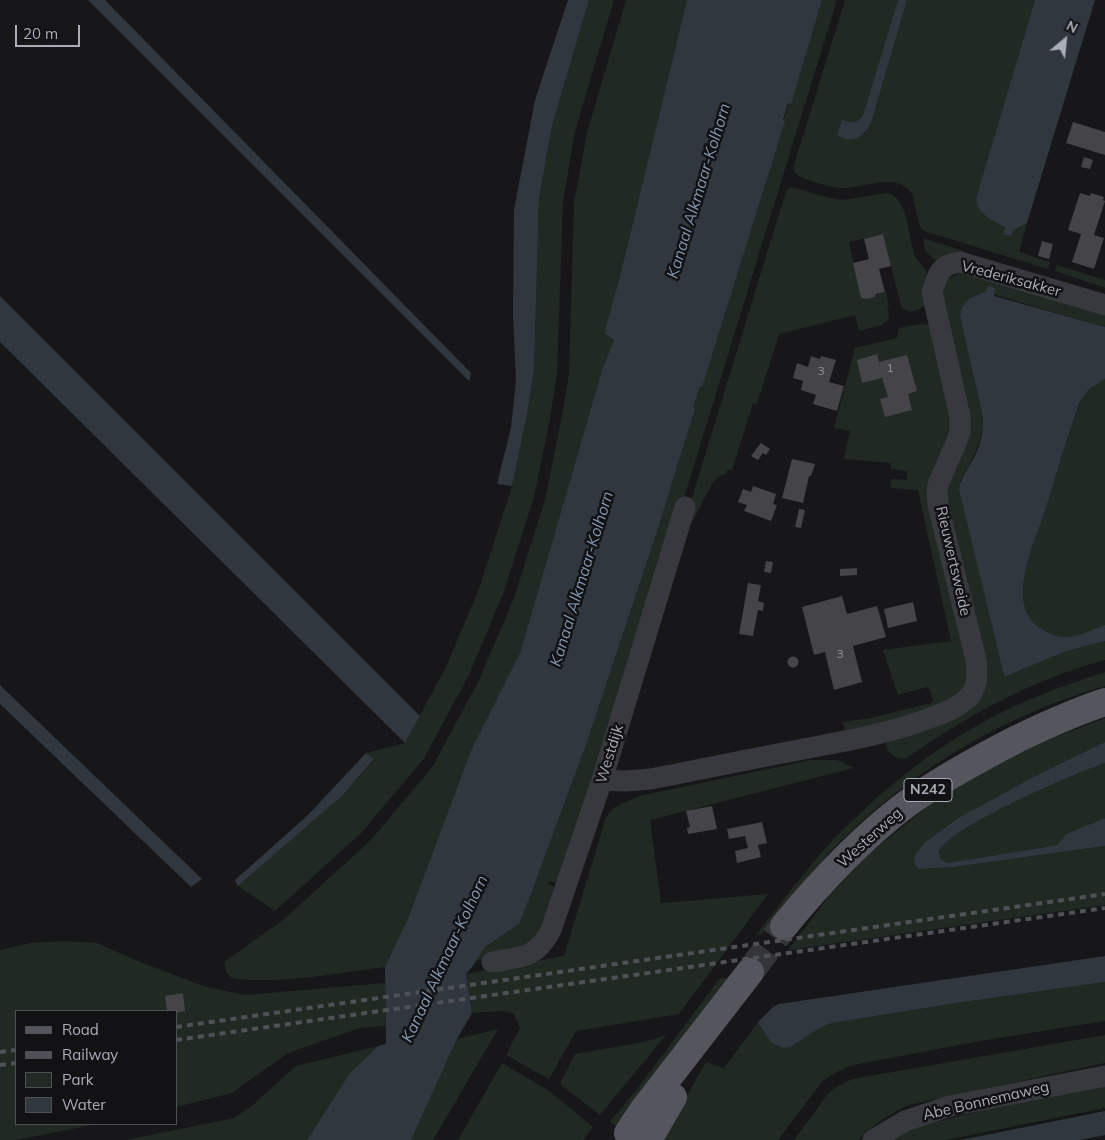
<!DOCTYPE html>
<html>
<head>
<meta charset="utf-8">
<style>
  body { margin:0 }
  #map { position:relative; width:1105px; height:1140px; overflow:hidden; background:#171719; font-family:Mulish,sans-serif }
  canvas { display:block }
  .legend { position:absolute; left:15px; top:1010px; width:162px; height:115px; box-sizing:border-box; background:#121214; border:1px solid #4f5056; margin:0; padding:6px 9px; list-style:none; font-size:15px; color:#aaadb8 }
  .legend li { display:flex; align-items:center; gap:10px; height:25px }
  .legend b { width:25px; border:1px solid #4f5056 }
  .north { position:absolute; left:1040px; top:15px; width:50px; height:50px; -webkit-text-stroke:4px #121214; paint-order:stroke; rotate:28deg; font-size:14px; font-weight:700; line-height:20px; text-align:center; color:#aaadb8 }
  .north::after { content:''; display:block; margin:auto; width:18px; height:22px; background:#aaadb8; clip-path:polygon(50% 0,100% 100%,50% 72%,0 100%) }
  .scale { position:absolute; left:15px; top:25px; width:65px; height:22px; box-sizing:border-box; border:2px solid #aaadb8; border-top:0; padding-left:6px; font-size:15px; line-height:18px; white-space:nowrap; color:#aaadb8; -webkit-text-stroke:4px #121214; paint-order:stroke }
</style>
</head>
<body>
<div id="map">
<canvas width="1105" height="1140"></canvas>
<ul class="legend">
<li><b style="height:6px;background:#55565d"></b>Road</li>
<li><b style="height:6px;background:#4f5157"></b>Railway</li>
<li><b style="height:14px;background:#212923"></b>Park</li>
<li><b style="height:14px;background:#30373e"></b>Water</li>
</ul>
<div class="north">N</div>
<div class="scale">20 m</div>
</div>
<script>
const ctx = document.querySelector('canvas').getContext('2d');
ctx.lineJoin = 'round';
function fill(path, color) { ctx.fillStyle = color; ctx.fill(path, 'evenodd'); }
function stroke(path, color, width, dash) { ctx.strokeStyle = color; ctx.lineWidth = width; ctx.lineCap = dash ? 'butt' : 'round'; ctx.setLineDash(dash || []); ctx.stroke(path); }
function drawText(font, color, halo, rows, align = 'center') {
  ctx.font = font + ' Mulish,sans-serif'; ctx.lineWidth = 5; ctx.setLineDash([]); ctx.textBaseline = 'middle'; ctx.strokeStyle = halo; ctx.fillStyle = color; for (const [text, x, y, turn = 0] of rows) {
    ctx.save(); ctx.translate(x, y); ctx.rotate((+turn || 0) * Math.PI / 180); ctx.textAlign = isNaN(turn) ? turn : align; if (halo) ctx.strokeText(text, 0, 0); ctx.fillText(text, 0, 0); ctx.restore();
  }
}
fill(new Path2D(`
  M589,0H614L575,131L563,202L557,373L550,419L534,497L503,594L469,675L423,760L361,833L275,911L238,886L343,795L374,760L366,753L405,743L447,665L480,586L512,486L527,415L534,370L539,200L552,126Z
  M626,0H687L619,280L604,333L614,340L602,370L520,653L472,748L409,916L385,967C338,973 278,985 231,978L226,971L224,962L283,920L370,841L433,766L479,680L514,598L545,500L561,421L569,374L574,203L587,133Z
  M822,0H837L683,501L560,885L550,881L548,884L560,889L541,938L491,958L476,960L485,947L519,924L531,894L587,742L656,535L695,409L692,408Z
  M845,0H898L863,115L860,121L850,123L865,134L872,120L907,0H1035L976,198C977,215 992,220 1005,227L1003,233L1027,223L1019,252L1050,262L1048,269L921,230L912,194C896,171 865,188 843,188C832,188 803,180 795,173L793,168Z
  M791,187L830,198L843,200L887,193C909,197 908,239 915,256C918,262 923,266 927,272L925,282V305C917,312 908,315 901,306L883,234L849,242L861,297L867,298L886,292L889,307L887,308L889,314L888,320L882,325L859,331L855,315L779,334L757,404L753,403L732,470H727L726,474L721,475L713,482L691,524L676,550L786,191Z
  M923,238L963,251V252L936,261L925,250Z
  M1057,265L1105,280V288L1055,271Z
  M963,272L1105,314V327L985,292C969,298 962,300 960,317L983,417C982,446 973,457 960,481L1007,676L1064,652L1105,641V660C1033,679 969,715 908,757C897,762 887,754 886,743L978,694L944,499L959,451L940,301L947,279Z
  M920,324L929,325L951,408L950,440L935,468L970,675C965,684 961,693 952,700C923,720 879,723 845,730L842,722L871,718L931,703L933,700L930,690L927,687L898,695L883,650L951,641L918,490L890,488L891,479L907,480V471L891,469V463L844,459L850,431L834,428L855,348L897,338L899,328Z
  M1105,379V625C1093,629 1078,637 1065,637C1056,637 1047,633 1040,628C1004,603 1035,543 1045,511C1056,475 1067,439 1079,403L1089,389Z
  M1105,672V686C1008,714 921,765 848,834C816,864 790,900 762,934L756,935C780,904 804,872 830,843C876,795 930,750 989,719C1026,699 1065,685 1105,672Z
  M1105,718V742L1041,773L958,818L925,842L919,869L954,867L1105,846V905L788,950L830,895L869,854L933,802L985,768L1045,741Z
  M811,760H837L854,768L650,820L661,903L768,894L679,1014L576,1031L549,1079L506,1055L520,1028L514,1014L503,1011L472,1013L466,974L564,956L606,817L615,807L639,796Z
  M1105,763V818L1066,834L1057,845L948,863L941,860L939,852C947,828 1076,773 1105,763Z
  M64,941L97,943L140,962L203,986L245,995L385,983V1026L360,1028L288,1053L232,1093L176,1107V1011H16V1124H97L16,1140H0V950L31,943Z
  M728,978L622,1130L610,1122L647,1076L719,979Z
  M1105,982V1021L986,1040L853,1065C841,1070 830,1074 821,1083L778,1140H662L706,1062L724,1068L758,1022L771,1043L790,1047L820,1028L832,1023L957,1003Z
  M498,1029L433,1140H411L457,1039Z
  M666,1035L600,1115L560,1084L575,1054L644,1042Z
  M1105,1035V1063L908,1105C889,1114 873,1125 858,1140H794L828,1094L835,1088L852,1079Z
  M378,1046L350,1073L307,1140H126L234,1118L253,1105L296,1066Z
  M502,1063L548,1090L593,1127L583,1140H458Z
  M1105,1086V1108L946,1140H890L916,1127L999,1106Z`), '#212923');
fill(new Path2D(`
  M88,0H105L471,373L469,381Z
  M568,0H589L552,126L539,199L534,370L527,415L512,486L497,484L511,427L516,381L513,314L514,210L535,100Z
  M687,0H822L791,104L788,103L783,120L785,121L702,387L700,386L693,407L695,409L656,535L587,742L531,894L519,924L485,947L472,967L466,974L472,1013L457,1039L411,1140H307L350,1073L378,1046L386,1044L385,967L409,916L472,748L520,653L602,370L614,340L604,333L619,280Z
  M898,0H907L872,120C866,135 854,146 837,135L842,120C851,123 858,124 863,115Z
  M1035,0H1095L1027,223L1013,230L1011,236L1003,234L1005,227C992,220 977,215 976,198Z
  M988,286L995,288L994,296L1105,327V379L1089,389L1079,403C1067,439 1056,475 1045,511C1035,543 1004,603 1040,628C1047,633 1056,637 1065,637C1078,637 1093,629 1105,625V641L1064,652L1007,676L1004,675L959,489C961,474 973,463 978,449C982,439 983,428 983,417L960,317C962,300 969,298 985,292Z
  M0,296L420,716L405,743L0,342Z
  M0,685L202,879L191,887L0,704Z
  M1105,742V763C1076,773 947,828 939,852L941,860L948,863L1057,845L1066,834L1105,818V846L954,867L919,869L915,865L914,857L925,842L958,818L1041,773Z
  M366,753L374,759L343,795L238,886L235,880L308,815Z
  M1105,956V982L957,1003L832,1023L820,1028L790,1047L784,1048L771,1043L758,1022L773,1007L779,1004Z
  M1105,1111V1135L1080,1140H961Z`), '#30373e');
fill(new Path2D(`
  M1073,122L1105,132V155L1066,143Z
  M1084,157L1093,160L1090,169L1081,167Z
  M1080,193L1090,196L1091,193L1104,197L1103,200L1105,201L1094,235L1104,238L1094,269L1072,262L1081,234L1068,230Z
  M883,234L891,266L879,269L885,292L876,294L874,297L867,299L861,298L853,263L869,259L864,239Z
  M1042,241L1053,244L1049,259L1038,256Z
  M877,354L879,362L907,355L917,391L908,394L912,410L885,417L880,399L888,397L882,378L862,383L857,360Z
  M811,356L820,359L821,356L836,360L829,382L844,386L837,411L813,404L816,395L801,390L803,381L793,378L797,363L808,367Z
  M761,443L770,449L766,455L763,453L758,460L751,456Z
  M792,459L815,464L811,476H809L803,503L782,498Z
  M753,486L776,494L773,504L777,505L771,521L744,511L747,505L738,502L743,489L751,492Z
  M799,509L805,510L801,528L795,527Z
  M766,561L773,562L771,573L764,572Z
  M857,568V575L840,576V569Z
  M748,583L761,585L758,601L764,603L763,611L758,610L753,636L739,634Z
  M842,596L847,614L877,606L886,637L853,646L862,682L834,690L825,652L814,655L802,607Z
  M913,602L917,621L888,628L884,609Z
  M787.5 662a5.5 5.5 0 1 1 11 0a5.5 5.5 0 1 1-11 0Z
  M712,806L717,829L688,834L687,828L690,827L686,811Z
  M762,822L767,843L758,845L761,857L737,863L735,851L748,848L745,836L729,839L727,829Z
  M183,993L185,1011L176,1013V1011H167L165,996Z`), '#444449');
stroke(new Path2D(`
  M750,972L784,926`), '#343539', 28, [28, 14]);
stroke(new Path2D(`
  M602,780L626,781L651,779C698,770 745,760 793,751C839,742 886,735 930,718C943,713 956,709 967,699C978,688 978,675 976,660L938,505L937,490L939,482L956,443L960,432V417L932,292C938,274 939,265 960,262L1105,305
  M492,962C521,957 536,959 551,930L602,780L685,507
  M873,1140L905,1121L950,1106L1105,1076`), '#38393e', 21);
stroke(new Path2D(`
  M784,926C819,883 869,830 915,798C947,776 982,757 1017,739C1046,725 1075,712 1105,702
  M628,1133L644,1109L750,972
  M648,1140L673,1097`), '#55565d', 28);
stroke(new Path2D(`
  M176,1027L1105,894
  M176,1040L1105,908
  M0,1052L16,1050
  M0,1065L16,1063`), '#4f5157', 4, [6, 5]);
drawText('12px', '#90939c', null, [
  ["1",890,368],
  ["3",821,371],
  ["3",840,654]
]);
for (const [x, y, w] of [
  [928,790,48]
]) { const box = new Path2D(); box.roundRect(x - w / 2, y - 11.5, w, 23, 4); ctx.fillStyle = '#121214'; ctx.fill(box); stroke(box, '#aaadb8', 1); }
drawText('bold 14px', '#aaadb8', null, [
  ["N242",928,790]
]);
drawText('15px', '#aaadb8', '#121214', [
  ["Vrederiksakker",1011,279,15],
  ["Rieuwertsweide",953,561,77],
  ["Westdijk",610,754,-73],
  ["Westerweg",870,838,-42],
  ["Abe Bonnemaweg",986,1101,-13]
]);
drawText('italic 16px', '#8397b1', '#121214', [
  ["Kanaal Alkmaar-Kolhorn",699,191,-73],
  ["Kanaal Alkmaar-Kolhorn",582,579,-73],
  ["Kanaal Alkmaar-Kolhorn",445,959,-65]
]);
</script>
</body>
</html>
